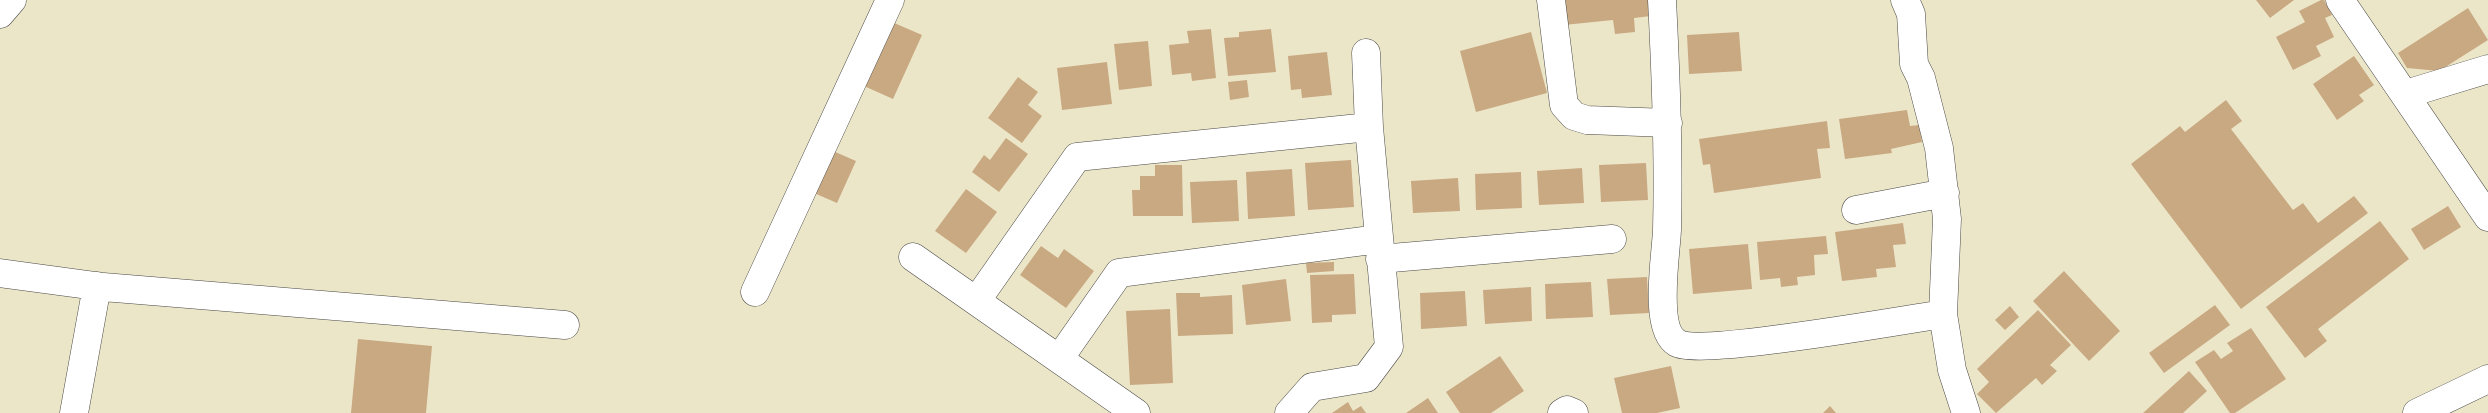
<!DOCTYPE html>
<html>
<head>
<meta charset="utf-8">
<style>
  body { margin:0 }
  canvas { display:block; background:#ece6c9 }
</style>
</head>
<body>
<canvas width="2488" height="413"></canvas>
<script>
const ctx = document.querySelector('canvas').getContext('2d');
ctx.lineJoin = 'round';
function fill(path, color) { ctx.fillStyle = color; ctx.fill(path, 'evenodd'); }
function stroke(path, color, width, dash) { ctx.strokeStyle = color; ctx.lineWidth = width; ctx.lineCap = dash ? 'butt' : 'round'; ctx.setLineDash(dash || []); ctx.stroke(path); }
fill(new Path2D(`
  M1562,0H1650L1651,16L1634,18L1635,32L1615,34L1613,20L1564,25Z
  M2256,0H2294L2270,18Z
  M2321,0H2324L2332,15L2325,18L2334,37L2316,46L2321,56L2293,70L2276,37L2305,22L2299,11Z
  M2468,8L2488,40L2439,71L2407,68L2398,53Z
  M892,22L922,35L893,99L864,86Z
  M1211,29L1216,78L1192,81L1191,73L1172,75L1169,45L1189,43L1187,31Z
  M1271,29L1276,72L1228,76L1224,38L1239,37V32Z
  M1531,32L1547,93L1476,112L1460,51Z
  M1739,32L1742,71L1689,74L1687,35Z
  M1148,41L1152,86L1119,90L1114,44Z
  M1327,52L1332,95L1302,98L1301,89L1291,90L1288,56Z
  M2354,56L2374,85L2359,95L2364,101L2337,120L2313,84Z
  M1107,62L1112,104L1062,110L1057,68Z
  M1018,77L1038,92L1028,105L1042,116L1022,143L988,118Z
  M1247,80L1249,97L1230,100L1228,82Z
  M2226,100L2242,121L2231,129L2293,210L2303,203L2318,223L2354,196L2368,213L2241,309L2131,164L2180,126L2185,132Z
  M1907,110L1910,126L1919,125L1922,142L1891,149L1892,153L1845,159L1839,119Z
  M1827,121L1830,148L1817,149L1821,178L1714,193L1710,164L1703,165L1699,139Z
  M1006,138L1028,154L999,192L972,172L984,155L990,160Z
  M833,151L856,161L837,203L814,193Z
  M1351,160L1354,207L1308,210L1305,163Z
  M1646,163L1648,200L1601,202L1599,165Z
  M1155,165H1182L1183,216H1133L1132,190H1140V176H1155Z
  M1582,168L1584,203L1539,205L1537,171Z
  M1292,169L1295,216L1248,219L1246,172Z
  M1521,172L1522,208L1476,210L1475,174Z
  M1458,178L1460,211L1413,213L1411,181Z
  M1237,180L1239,221L1192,223L1190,182Z
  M966,189L997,212L966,253L935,231Z
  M2448,206L2461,227L2424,250L2411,229Z
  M2380,221L2409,259L2318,329L2327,341L2305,358L2266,307Z
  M1903,223L1906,244L1893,245L1896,267L1876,269L1877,277L1842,281L1835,232Z
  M1826,236L1828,254L1814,255L1815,275L1797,277L1798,285L1781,287L1780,278L1760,280L1757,242Z
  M1748,244L1752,289L1693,294L1689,249Z
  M1041,246L1058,258L1064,249L1094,271L1066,308L1020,275Z
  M1334,262V271L1307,273L1306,263Z
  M2064,271L2120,331L2089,361L2033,301Z
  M1354,274L1356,314L1332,315V322L1312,323L1310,275Z
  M1647,277L1649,313L1610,315L1607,279Z
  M1286,279L1291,321L1246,325L1242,285Z
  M1591,282L1593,317L1546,319L1545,284Z
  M1531,287L1532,321L1485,324L1483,290Z
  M1465,291L1467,326L1421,329L1420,293Z
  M1176,293H1200V297L1232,295L1233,334L1178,336Z
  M2215,305L2230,325L2164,373L2149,353Z
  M2010,306L2019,317L2005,330L1995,320Z
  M1170,309L1173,383L1130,385L1126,311Z
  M2038,310L2071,345L2050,365L2057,371L2042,385L2036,378L1996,413L1977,394L1989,382L1977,369Z
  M2251,328L2286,379L2235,413H2230L2195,362L2214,350L2221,359L2233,351L2227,343Z
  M358,339L432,346L426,413H351Z
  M1500,356L1524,391L1491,413H1460L1446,392Z
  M1671,366L1680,408L1657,413H1622L1614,378Z
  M2189,371L2207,391L2183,413H2143Z
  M1428,398L1438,413H1406Z
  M1348,402L1353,411L1361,406L1366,413H1332Z
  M1830,406L1836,413H1823Z`), '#c9a982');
const minor = new Path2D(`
  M1551,0L1564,105L1574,116L1587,120L1668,123
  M1662,0C1666,77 1669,153 1667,230C1666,255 1653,329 1677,343C1700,356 1904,320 1943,314
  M1905,0L1911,14L1914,64L1921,78L1939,148L1947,219L1943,314L1952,370L1966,413
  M2340,0L2488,217
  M0,14L12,0
  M2406,94L2488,69
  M1856,210L1945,193
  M913,257L1136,413
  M1380,259L1612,239
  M0,273L103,287L565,325
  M755,292L890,0
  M977,300L1077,157L1369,127
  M1059,359L1119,273L1379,239
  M74,413L97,286
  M1289,413L1312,387L1366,378L1389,347L1369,127L1366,53
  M1562,413L1567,410L1574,413
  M2417,413L2488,379`);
stroke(minor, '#484743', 29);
stroke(minor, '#fff', 28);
</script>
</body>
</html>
